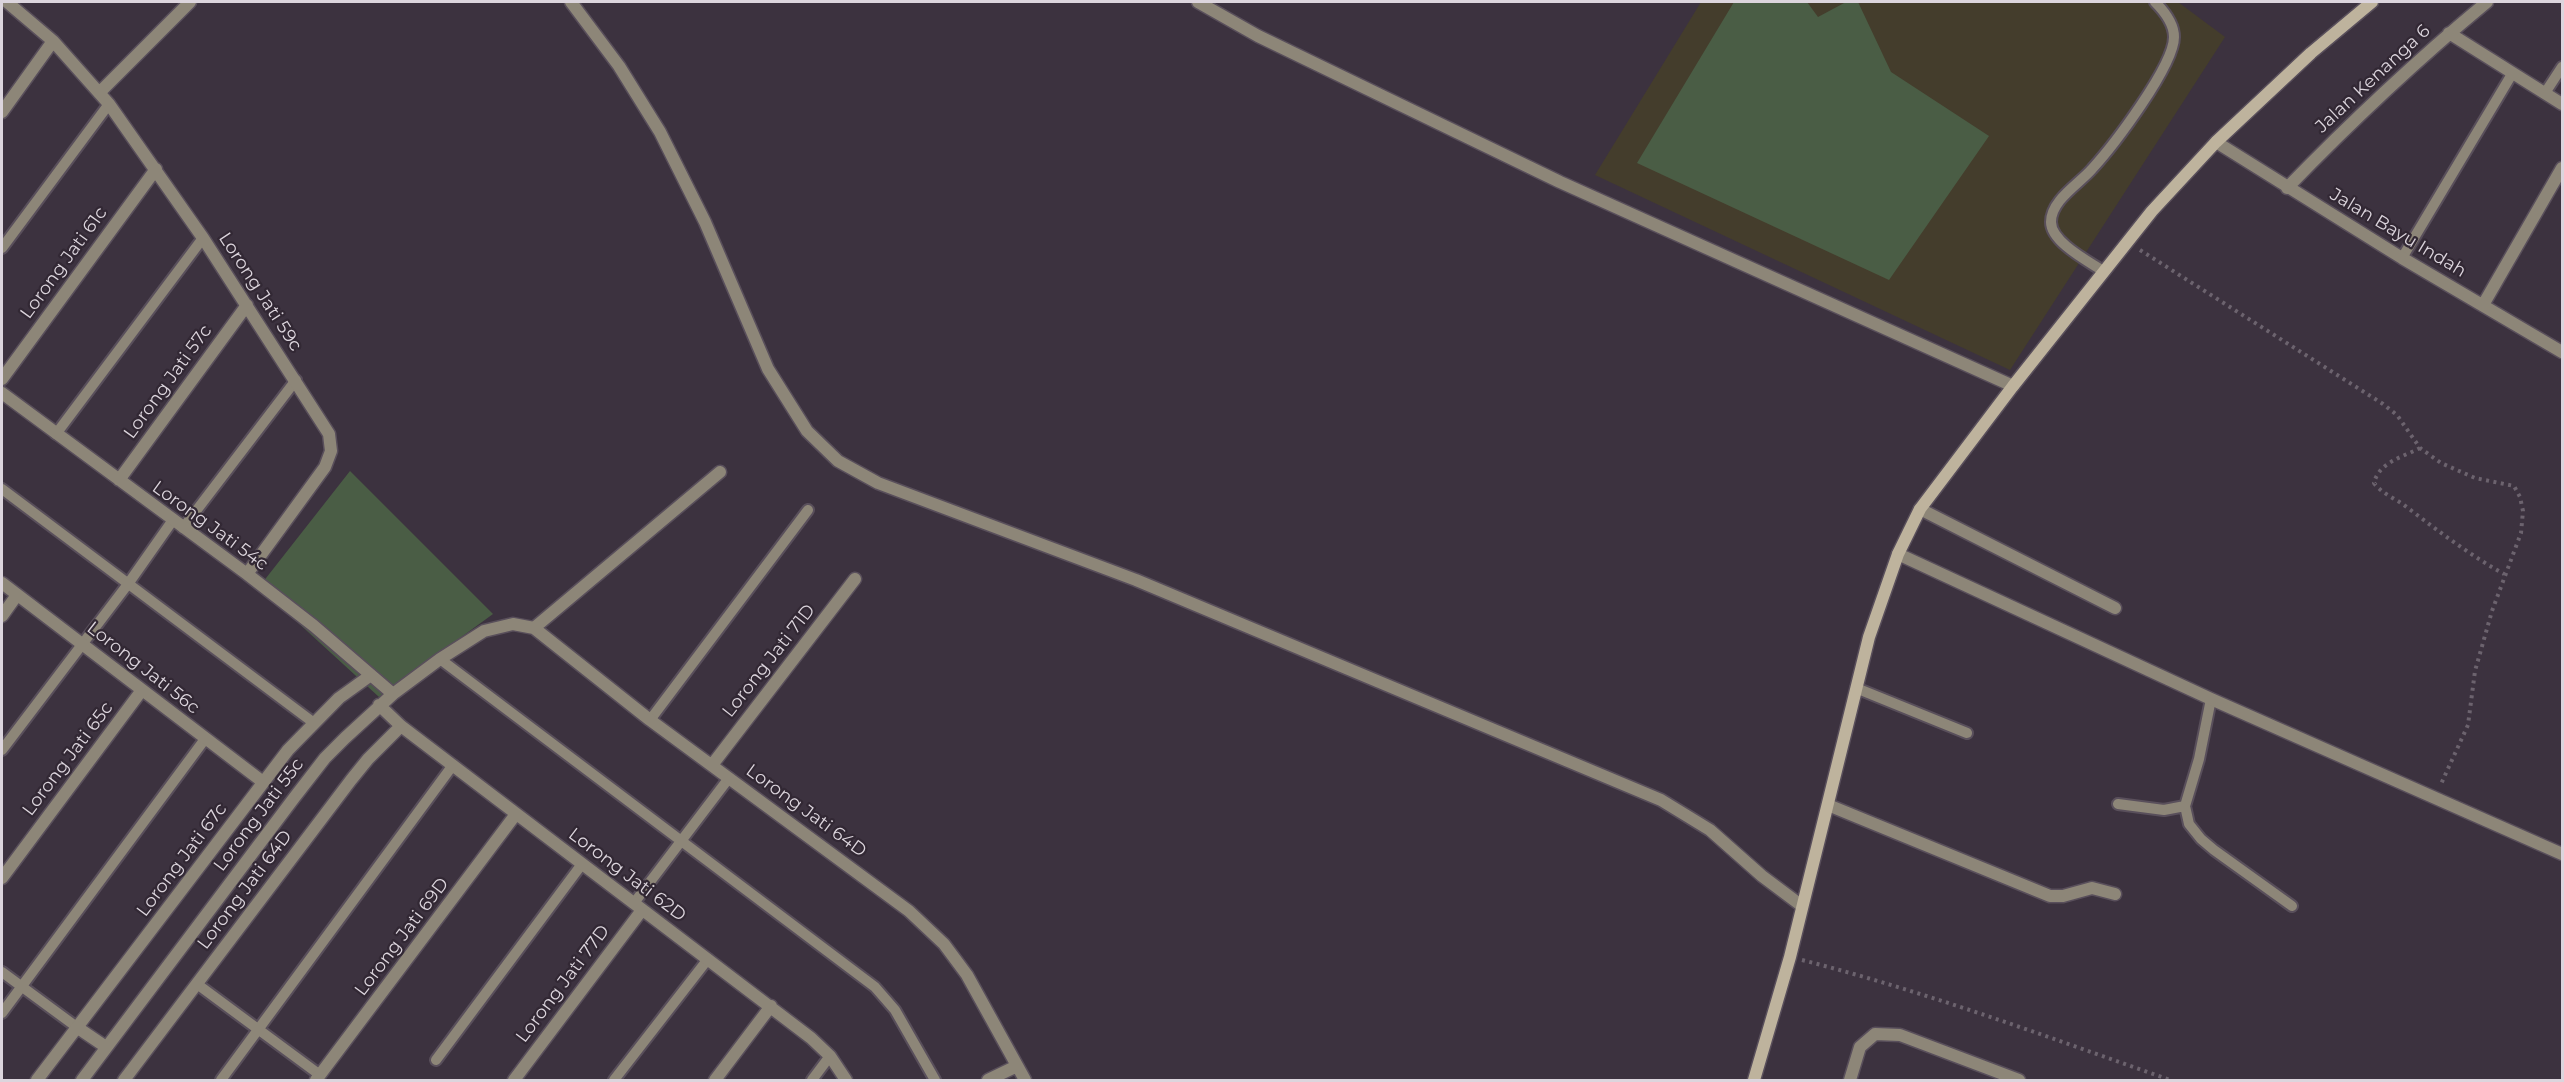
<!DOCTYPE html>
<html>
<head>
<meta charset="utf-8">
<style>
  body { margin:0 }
  #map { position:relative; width:2564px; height:1082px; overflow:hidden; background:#3c323f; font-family:Montserrat,sans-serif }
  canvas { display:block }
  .frame { position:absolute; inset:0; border:3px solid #dcd5dd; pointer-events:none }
</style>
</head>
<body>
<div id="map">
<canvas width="2564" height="1082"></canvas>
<div class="frame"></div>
</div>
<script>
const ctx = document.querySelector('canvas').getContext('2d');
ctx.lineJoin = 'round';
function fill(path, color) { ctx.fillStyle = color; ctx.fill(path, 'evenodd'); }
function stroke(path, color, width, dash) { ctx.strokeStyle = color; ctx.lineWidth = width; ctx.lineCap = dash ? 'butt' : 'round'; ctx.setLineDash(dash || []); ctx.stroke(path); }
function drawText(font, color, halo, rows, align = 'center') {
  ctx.font = font + ' Montserrat,sans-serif'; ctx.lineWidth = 4.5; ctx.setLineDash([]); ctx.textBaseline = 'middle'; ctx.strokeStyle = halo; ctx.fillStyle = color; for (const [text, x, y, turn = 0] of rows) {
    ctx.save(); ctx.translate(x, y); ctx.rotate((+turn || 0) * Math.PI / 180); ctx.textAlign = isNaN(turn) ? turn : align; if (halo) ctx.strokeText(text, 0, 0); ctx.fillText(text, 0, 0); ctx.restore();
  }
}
fill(new Path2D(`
  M1701,2H2178L2225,37L2010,370L1595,175Z`), '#443d2c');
fill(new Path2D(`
  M1734,2H1807L1818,17L1846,2H1858L1891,72L1989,136L1889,280L1637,163Z
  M350,471L493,614L379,697L259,587Z`), '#4a5d45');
const lane = new Path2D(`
  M2545,93L2562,67
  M2,248L109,104
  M2402,258L2512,74
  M2103,271C2088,261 2051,242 2051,222C2051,200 2079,184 2092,169C2113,146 2174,66 2174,37C2174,23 2164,11 2155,2
  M56,434L203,238
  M2,489L314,723
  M183,528L296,380
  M440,659L875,987L895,1010L935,1080
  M1856,688L1967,733
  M2211,699L2199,759L2185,806L2189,824L2201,839L2214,850L2292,906
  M650,720L808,510
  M2,750L128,584L173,520
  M2118,804L2164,810L2185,806
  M634,903L729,778
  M2,972L78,1028
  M197,984L320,1075
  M2,1013L205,739
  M436,1060L582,864
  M221,1080L453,765
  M614,1080L708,959
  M812,1080L830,1056`);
const street = new Path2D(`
  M7,2L53,41L109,104L203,238L329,434L331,451L325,467L247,574
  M571,2L619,66L660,132L705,222L768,369L807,431L838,461L878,483L1136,580L1661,800L1710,830L1762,876L1802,906
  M1198,2L1258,36L1560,182L2013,386
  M2449,33L2562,104
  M99,93L190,2
  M2,112L53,41
  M2216,142L2402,258L2562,352
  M2287,188C2351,122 2417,60 2487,2
  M2483,305L2562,168
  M2,379L156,169
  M2,393L247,574L314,626L393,694
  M119,480L247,305
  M1920,509L2115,608
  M1898,554L2211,699L2562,854
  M2,583L263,782
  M2,616L17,595
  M534,628L720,472
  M379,705L401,726L811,1038L830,1056L846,1080
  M712,765L855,579
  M1828,805L2050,896H2063L2092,888L2115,894
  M2,878L142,690
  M78,1028L106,1047
  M37,1080L288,750L339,698L371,675
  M82,1080L294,798L325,758L345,738L393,694L440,659L484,631L513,624L534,628L650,720L909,911L944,944L967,975L1025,1080
  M124,1080L351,780L368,759L401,726
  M316,1080L516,814
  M514,1080L642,910
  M715,1080L771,1006
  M988,1080L1017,1066
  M1850,1080L1860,1047L1875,1034L1900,1035L2019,1080`);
const secondary = new Path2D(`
  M1754,1080L1790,957L1869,637L1898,554L1920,509L2013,386L2152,211L2216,142L2311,53L2372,2`);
stroke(lane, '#594f5b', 14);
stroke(street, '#594f5b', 15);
stroke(secondary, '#594f5b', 15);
stroke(new Path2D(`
  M2140,250L2383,404L2397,415L2420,448L2441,463L2475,478L2514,486L2520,497L2523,511L2521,533L2492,611L2475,671L2468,725L2441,784
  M2420,448C2403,457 2379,462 2374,483C2381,493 2394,498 2404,505C2437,530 2468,554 2504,574
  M1802,960C1927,992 2048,1037 2170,1080`), '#6c636e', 4, [3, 4.5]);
stroke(lane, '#8d8678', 10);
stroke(street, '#8d8678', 12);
stroke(secondary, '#beb39d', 12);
drawText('18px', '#dcd5dd', '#322834', [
  ["Jalan Kenanga 6",2373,79,-43],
  ["Jalan Bayu Indah",2398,233,31],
  ["Lorong Jati 61c",64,263,-54],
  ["Lorong Jati 59c",260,292,57],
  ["Lorong Jati 57c",168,382,-54],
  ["Lorong Jati 54c",210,526,36],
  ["Lorong Jati 71D",769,661,-52],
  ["Lorong Jati 56c",143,668,38],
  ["Lorong Jati 65c",68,759,-53],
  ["Lorong Jati 64D",806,811,36],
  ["Lorong Jati 55c",259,815,-53],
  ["Lorong Jati 67c",182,860,-53],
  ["Lorong Jati 62D",627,875,37],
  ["Lorong Jati 64D",245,890,-53],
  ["Lorong Jati 69D",402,937,-53],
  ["Lorong Jati 77D",563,984,-53]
]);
</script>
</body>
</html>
